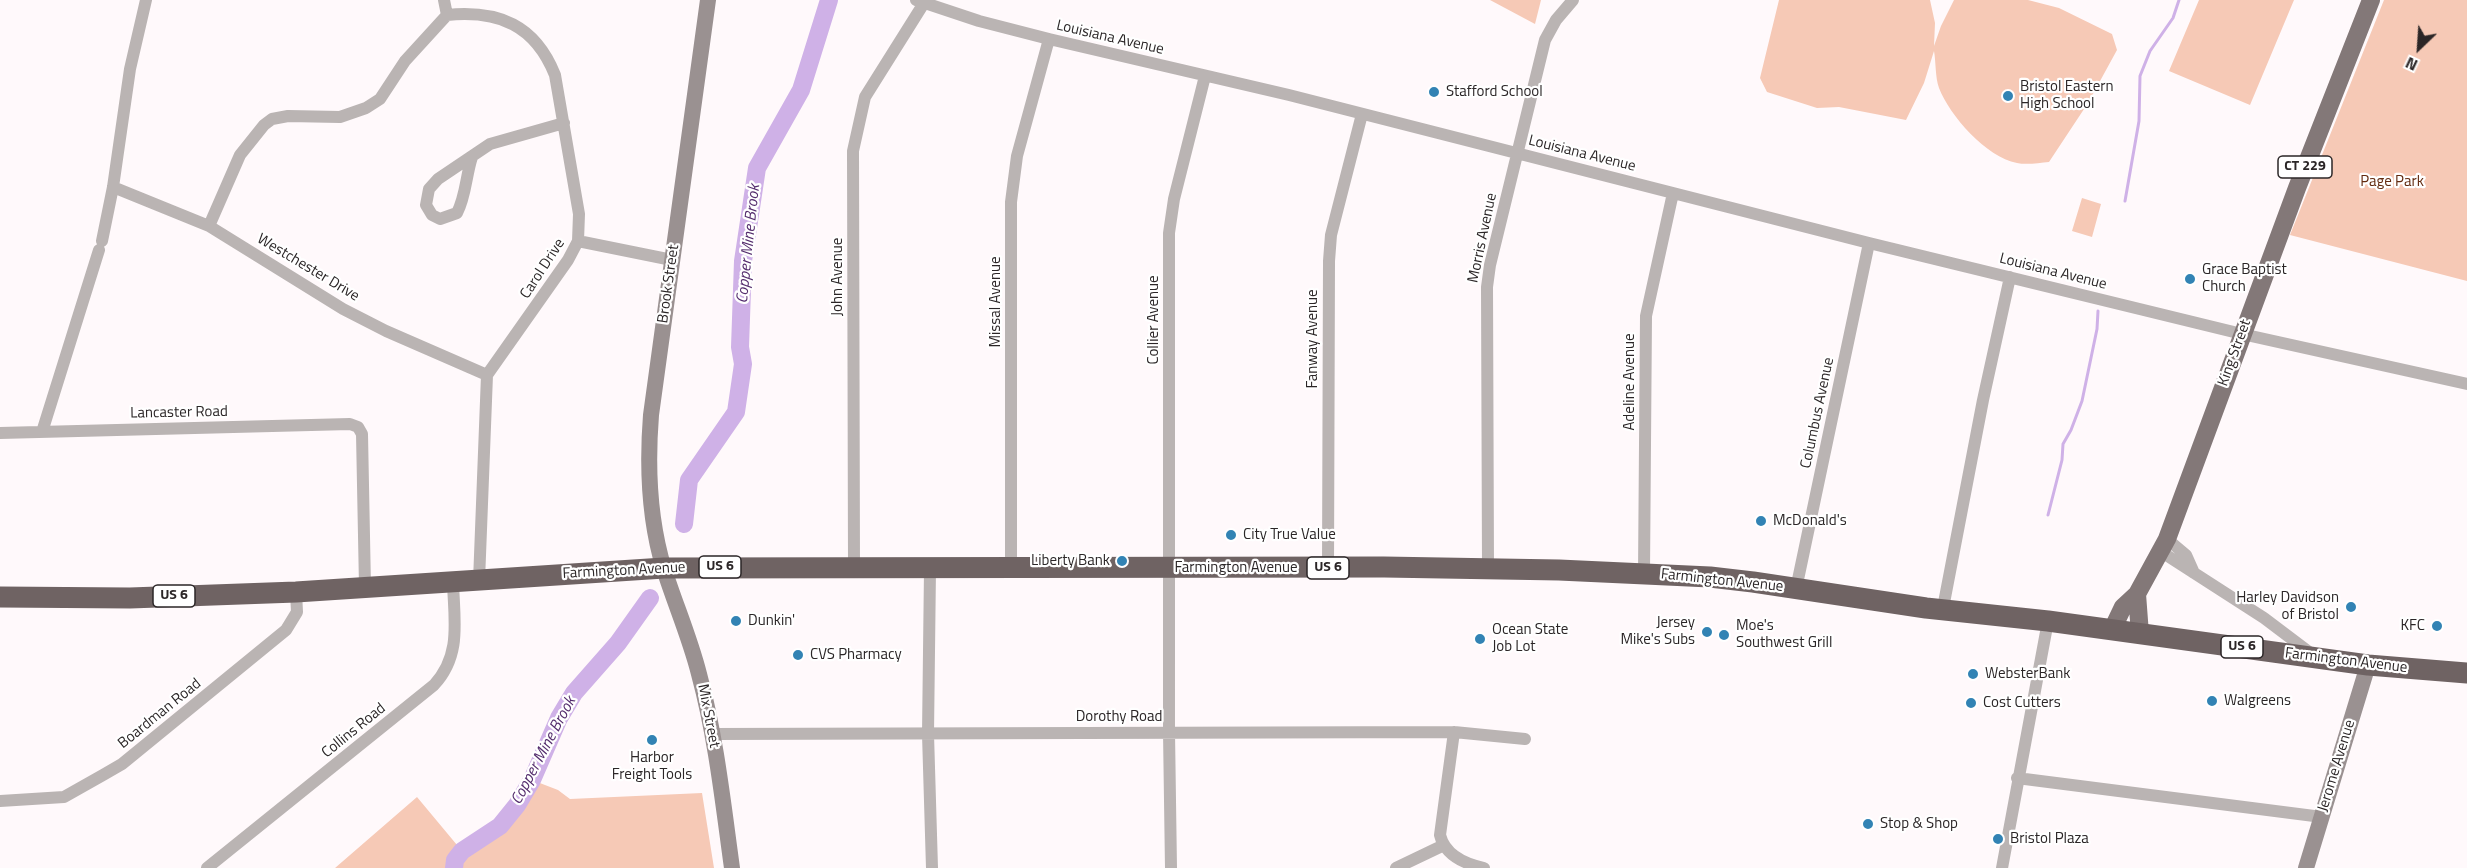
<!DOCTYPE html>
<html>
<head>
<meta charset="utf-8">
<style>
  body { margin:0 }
  #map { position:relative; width:2467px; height:868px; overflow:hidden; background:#fff9fb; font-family:"Titillium Web",sans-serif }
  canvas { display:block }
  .north { position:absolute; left:2389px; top:18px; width:60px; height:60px; -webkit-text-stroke:4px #fff; paint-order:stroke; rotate:205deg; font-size:16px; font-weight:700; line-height:24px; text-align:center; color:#2b2627 }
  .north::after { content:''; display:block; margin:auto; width:21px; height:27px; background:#2b2627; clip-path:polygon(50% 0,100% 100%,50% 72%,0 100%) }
</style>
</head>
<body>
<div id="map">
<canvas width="2467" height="868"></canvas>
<div class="north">N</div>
</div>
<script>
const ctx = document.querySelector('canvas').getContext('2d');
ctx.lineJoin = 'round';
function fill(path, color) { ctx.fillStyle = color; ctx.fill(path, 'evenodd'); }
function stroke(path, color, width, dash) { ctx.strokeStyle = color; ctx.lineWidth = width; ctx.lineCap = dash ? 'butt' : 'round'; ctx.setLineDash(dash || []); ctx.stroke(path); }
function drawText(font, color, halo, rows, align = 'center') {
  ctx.font = font + ' "Titillium Web",sans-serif'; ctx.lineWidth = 4.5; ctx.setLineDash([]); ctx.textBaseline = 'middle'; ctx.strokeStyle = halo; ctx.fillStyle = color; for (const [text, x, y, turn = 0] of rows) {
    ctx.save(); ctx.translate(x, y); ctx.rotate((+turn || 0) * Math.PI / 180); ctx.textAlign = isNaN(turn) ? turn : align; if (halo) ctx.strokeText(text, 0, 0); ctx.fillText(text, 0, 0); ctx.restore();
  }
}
fill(new Path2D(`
  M1490,0H1541L1535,24Z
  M1779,0H1930L1935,23L1934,46L1941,26L1954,0H2028L2059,8L2112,34L2117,50L2088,103L2049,162C2039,163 2026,165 2017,163C1986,157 1950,116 1939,88C1935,77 1936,62 1934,51L1924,83L1906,120L1839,107L1817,108L1767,92L1760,78Z
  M2199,0H2294L2250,105L2169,71Z
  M2384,0H2467V281L2290,235Z
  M2082,198L2101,204L2092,237L2072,231Z
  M532,780L558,790L570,799L702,793L714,868H335L417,797L462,851L500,826L517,805Z`), '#f6c9b6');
stroke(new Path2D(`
  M2125,201L2139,121L2140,76L2150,51L2173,18L2179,0
  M2048,515L2062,460L2063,444L2071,430L2082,401L2097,329L2098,311`), '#cfb1e7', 3);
stroke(new Path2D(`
  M684,524L689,480L736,412L743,364L740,347L743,261L757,168L801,90L829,0
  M454,868L455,860L462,851L500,826L517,805L532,780L559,718L574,693L618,643L650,598`), '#cfb1e7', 18);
stroke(new Path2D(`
  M444,0L447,15
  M916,0L979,21L1049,39L1289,95L1869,243L2242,334L2467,384
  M447,15C499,10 535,25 555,75L579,214L578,241L568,260L487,375L479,581
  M472,157C466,175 466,196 457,213L440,219L432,215L426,205L429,189L438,179L490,144L564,123
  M113,187L209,226L343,309L386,331L487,375
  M209,226L240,155L264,125L272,119L288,116L340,117L366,108L380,99L405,61L447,15
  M102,241L113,187L130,69L146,0
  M578,241L672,260
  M42,432L99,250
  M0,433L350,424L358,427L362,434L365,587
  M2167,539L2186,555L2194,573
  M2160,551L2264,618L2313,655
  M854,568L853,151L865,97L924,3
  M1328,568L1329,261L1331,235L1362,114
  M1488,568L1487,287L1490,265L1545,40L1556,20L1573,0
  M930,569L928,734L932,868
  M1011,569V202L1017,156L1049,39
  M1644,573L1646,316L1673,193
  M1796,589L1869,243
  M1943,608L1983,400L2010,277
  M1454,732L1440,835C1445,855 1465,864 1484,868
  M713,734L1454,732L1525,739
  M2017,778L2322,817
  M0,801L64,797L103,775L122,764L286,630L297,612L296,592
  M207,868L434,685C462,655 454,620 453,582
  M1171,868L1169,732V233L1174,199L1205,76
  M1396,868L1444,845
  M2002,868L2048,621`), '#bab4b3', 12);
stroke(new Path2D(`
  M708,0L651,415C647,466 649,520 664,569C675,604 690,638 699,674C716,737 723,803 732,868
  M2306,868L2368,665`), '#9a9191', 16);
stroke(new Path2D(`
  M2137,594L2140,634
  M2112,630L2123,607L2137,594L2167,539L2297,188L2371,0`), '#837878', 18);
stroke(new Path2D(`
  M0,597L130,598L296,592L664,568L1384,567L1559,570L1710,577L1753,582L1926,608L2048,621L2368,665L2467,673`), '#6f6363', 21);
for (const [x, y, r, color] of [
  [1434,92,6,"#3283b4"],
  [2008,96,6,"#3283b4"],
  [2190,279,6,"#3283b4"],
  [1761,521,6,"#3283b4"],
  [1231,535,6,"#3283b4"],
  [1122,561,6,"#3283b4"],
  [2351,607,6,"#3283b4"],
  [736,621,6,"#3283b4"],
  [2437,626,6,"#3283b4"],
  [1707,632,6,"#3283b4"],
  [1724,635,6,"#3283b4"],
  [1480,639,6,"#3283b4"],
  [798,655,6,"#3283b4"],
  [1973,674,6,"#3283b4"],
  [2212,701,6,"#3283b4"],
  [1971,703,6,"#3283b4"],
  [652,740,6,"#3283b4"],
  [1868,824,6,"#3283b4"],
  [1998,839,6,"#3283b4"]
]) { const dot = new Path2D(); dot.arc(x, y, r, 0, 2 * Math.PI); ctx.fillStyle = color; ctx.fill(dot); stroke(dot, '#fff', 2); }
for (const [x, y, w] of [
  [2305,167,54],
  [720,567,42],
  [1328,568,42],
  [174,596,42],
  [2242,647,42]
]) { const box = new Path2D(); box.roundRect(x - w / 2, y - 11, w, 22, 4.5); ctx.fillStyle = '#fff'; ctx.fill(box); stroke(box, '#2b2627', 1.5); }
drawText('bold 14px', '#2b2627', null, [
  ["CT 229",2305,167],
  ["US 6",720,567],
  ["US 6",1328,568],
  ["US 6",174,596],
  ["US 6",2242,647]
]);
drawText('15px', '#2b2627', '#fff', [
  ["Louisiana Avenue",1110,38,13],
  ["Louisiana Avenue",1582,154,14],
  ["Morris Avenue",1483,238,-78],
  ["Westchester Drive",308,268,31],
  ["Carol Drive",543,269,-57],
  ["Louisiana Avenue",2053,272,14],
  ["John Avenue",838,277,-90],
  ["Brook Street",669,284,-82],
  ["Missal Avenue",996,302,-90],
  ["Collier Avenue",1154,320,-90],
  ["Fanway Avenue",1313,339,-90],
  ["King Street",2235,353,-70],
  ["Adeline Avenue",1630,382,-90],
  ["Lancaster Road",179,413,-1],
  ["Columbus Avenue",1818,413,-78],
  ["Farmington Avenue",1236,568],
  ["Farmington Avenue",624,571,-3],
  ["Farmington Avenue",1722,581,6],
  ["Farmington Avenue",2346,661,7],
  ["Boardman Road",160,714,-39],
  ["Mix Street",708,716,79],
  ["Dorothy Road",1119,717],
  ["Collins Road",354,731,-39],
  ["Jerome Avenue",2337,766,-73]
]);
drawText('15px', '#2b2627', '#fff', [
  ["Bristol Eastern",2020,87],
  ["High School",2020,104],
  ["Stafford School",1446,92],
  ["Grace Baptist",2202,270],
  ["Church",2202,287],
  ["McDonald's",1773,521],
  ["City True Value",1243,535],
  ["Liberty Bank",1110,561,"right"],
  ["Harley Davidson",2339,598,"right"],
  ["of Bristol",2339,615,"right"],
  ["Dunkin'",748,621],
  ["Jersey",1695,623,"right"],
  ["Mike's Subs",1695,640,"right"],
  ["Moe's",1736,626],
  ["Southwest Grill",1736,643],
  ["KFC",2425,626,"right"],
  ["Ocean State",1492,630],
  ["Job Lot",1492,647],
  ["CVS Pharmacy",810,655],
  ["WebsterBank",1985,674],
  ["Walgreens",2224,701],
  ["Cost Cutters",1983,703],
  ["Harbor",652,758,"center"],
  ["Freight Tools",652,775,"center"],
  ["Stop & Shop",1880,824],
  ["Bristol Plaza",2010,839]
], 'left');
drawText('15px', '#632b10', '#fff', [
  ["Page Park",2392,182]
]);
drawText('italic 16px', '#542d6d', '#fff', [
  ["Copper Mine Brook",749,244,-84],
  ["Copper Mine Brook",544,751,-62]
]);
</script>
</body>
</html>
